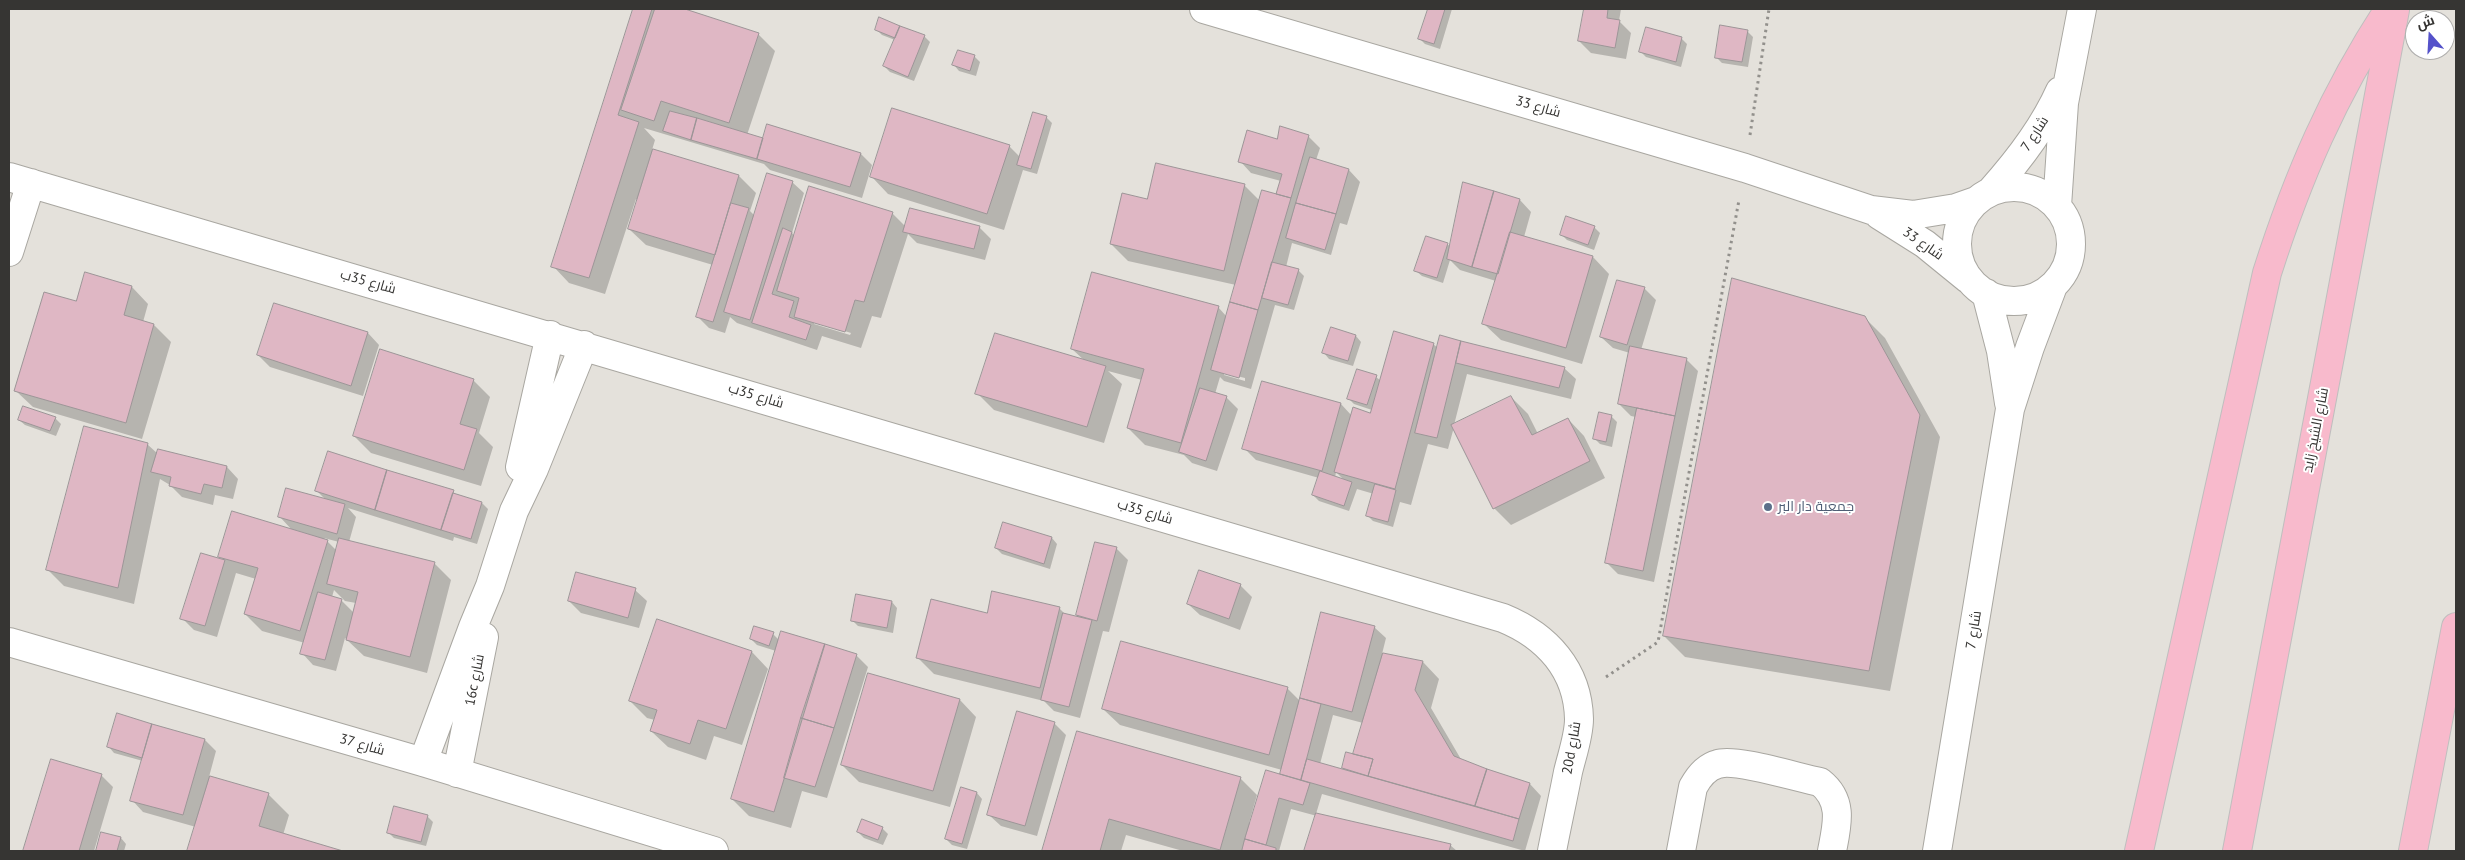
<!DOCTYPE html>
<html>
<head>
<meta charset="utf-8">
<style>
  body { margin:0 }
  #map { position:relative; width:2465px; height:860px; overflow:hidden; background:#e4e1db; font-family:"PT Sans",Cairo,sans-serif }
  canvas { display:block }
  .frame { position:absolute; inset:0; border:10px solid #363533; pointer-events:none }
  .north { position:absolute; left:2405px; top:10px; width:50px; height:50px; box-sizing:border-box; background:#fff; border:1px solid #afaead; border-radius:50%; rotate:341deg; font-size:14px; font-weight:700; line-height:20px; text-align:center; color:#363533 }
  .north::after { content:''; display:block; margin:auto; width:18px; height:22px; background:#5552ca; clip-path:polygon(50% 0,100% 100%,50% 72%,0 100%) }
</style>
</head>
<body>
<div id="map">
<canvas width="2465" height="860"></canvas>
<div class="frame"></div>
<div class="north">ش</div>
</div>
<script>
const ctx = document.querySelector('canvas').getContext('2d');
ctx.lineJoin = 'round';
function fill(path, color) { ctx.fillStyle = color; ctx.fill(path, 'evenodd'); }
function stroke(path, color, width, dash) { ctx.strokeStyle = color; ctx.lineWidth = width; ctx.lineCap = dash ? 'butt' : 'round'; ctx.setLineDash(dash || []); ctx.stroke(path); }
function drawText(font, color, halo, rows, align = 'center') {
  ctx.font = font + ' "PT Sans",Cairo,sans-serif'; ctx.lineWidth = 4; ctx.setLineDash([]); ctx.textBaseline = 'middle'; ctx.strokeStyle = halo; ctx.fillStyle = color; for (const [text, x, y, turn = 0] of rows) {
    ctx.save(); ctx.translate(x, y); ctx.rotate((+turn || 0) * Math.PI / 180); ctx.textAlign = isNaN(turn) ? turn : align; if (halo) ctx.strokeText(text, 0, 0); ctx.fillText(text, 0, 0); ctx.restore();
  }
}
fill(new Path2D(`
  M635,9H681L758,34L775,51L747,135L764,141L861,154L872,165L862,198L770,170L764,164L644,128L655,140L652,150L739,176L756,193L750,211L755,216L792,182L804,193L792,233L795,236L892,213L906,227H979L991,239L985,260L917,243L908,234L881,318L872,316L861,348L822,336L817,350L737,323L730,317L725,333L709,328L697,316L713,265L646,245L629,229L638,200L636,199L605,294L569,283L553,266ZM814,321L851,333L850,335L814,324Z
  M1429,9H1452L1440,49L1425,44L1419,38Z
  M1585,9H1621L1619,21L1631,33L1626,59L1591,53L1579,41Z
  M876,29L924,36L930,42L914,81L890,72L884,66L895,40L882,35Z
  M1747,31L1753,37L1748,67L1722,63L1716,57Z
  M1681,38L1687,44L1681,67L1646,57L1641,52Z
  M974,56L980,62L976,76L959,71L954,65Z
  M1046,117L1052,123L1037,174L1023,170L1004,230L888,194L872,177L1009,146L1021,158Z
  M1308,136L1320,148L1316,160L1349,170L1360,182L1347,225L1340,223L1331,255L1292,243L1286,267L1298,270L1304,276L1294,310L1275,305L1251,389L1224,381L1220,377L1215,394L1226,397L1238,409L1217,471L1192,463L1184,455L1145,445L1128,428L1142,380L1108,371L1122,384L1104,443L994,410L977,393L1085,361L1072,349L1218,307L1227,317L1236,285L1128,261L1111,244L1148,201L1244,185L1260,201L1277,196L1281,181L1251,173L1240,161L1277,140ZM1224,373L1245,378V381L1224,375Z
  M1520,200L1531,212L1524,237L1593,257L1609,274L1582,364L1501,340L1484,324L1496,281L1460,270L1450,260L1443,283L1422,276L1416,271L1447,244L1451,247Z
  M1594,227L1600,233L1594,250L1567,240L1561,234Z
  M132,287L148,304L143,322L154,325L171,342L142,439L33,407L16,391L77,303Z
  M1644,288L1656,300L1641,350L1686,359L1698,371L1654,582L1618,574L1606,562L1636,417L1631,416L1619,404L1630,353L1613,348L1601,337Z
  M1864,317L1885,338L1940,437L1890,691L1685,657L1664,636Z
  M368,333L379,345L363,396L270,367L258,355Z
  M1356,336L1361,342L1353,366L1329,359L1324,353Z
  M1440,337L1564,368L1576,379L1571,399L1467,374L1454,425L1511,397L1528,414L1538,434L1568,419L1584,436L1605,478L1511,525L1494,508L1454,427L1448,449L1428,444L1411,505L1400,502L1393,527L1373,521L1368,516L1374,494L1357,489L1349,511L1319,501L1313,495L1319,478L1256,460L1244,448L1263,383L1341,404L1352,416L1371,414L1372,410L1354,404L1348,398L1376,377L1381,381L1433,344L1438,348ZM1336,472L1346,482L1335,478Z
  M473,380L490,397L479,433L493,447L481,486L371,453L354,436Z
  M1611,416L1617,422L1612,447L1600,444L1594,438Z
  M55,418L61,424L56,436L25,425L19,420Z
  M147,444L158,454L159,450L227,467L238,479L233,499L215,495L213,505L182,497L170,485L160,479L134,604L64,586L47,569Z
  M316,490L453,492L458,496L482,503L488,509L477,544L454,537L453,541L348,508L356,517L349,542L434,563L451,580L427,673L364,656L345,638L336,671L313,665L302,653L305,643L262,631L245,614L256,579L236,573L217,637L194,630L182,618L224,561L220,557L293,531L279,516L326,500ZM324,538L339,542L337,551ZM334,590L345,601L356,603L354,613L341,600L332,597Z
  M1004,523L1052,538L1057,544L1050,569L1002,554L996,548Z
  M1096,543L1116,548L1128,560L1109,632L1103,631L1080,718L1054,711L1044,701L934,674L917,657L988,615L1059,608L1065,614L1077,617Z
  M1240,585L1252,597L1240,630L1200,615L1188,604Z
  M635,590L647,601L639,628L581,613L569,601Z
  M892,602L897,608L893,633L858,626L852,620Z
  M1322,613L1374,627L1386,638L1382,654L1423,662L1439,679L1431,708L1462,761L1530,784L1541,796L1525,851L1322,794L1316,814L1450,845L1457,851H1306L1317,816L1291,809L1279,851H1183L1126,835L1121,851H1044L1078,732L1240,778L1257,795L1249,823H1251L1282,770L1120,725L1103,709L1287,688L1300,701ZM1333,715L1363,723L1357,756L1343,768L1347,771L1320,764Z
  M658,620L752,652L768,669L742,745L714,736L706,760L668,747L651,731L655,720L647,718L630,701Z
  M773,634L779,640L856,655L868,667L827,798L802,791L791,828L749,816L732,799L776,651L757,645L751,639Z
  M960,700L976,717L950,807L859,782L842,765Z
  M118,715L205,740L216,751L209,777L268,794L289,815L283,835L339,851H188L196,827L143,812L132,800L143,761L114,753L109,747Z
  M1054,723L1066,735L1037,836L1001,826L989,815Z
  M52,760L101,775L113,787L94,851H25Z
  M977,793L982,799L967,849L952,845L946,839Z
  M427,816L433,822L426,846L394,838L388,832Z
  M882,828L888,834L883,845L864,838L858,832Z
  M102,833L121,838L126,844L124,851H97Z`), '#0003');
const building = new Path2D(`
  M633,9H652L618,115L639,122L589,278L551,267Z
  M655,9H685L759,33L729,123L661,101L654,121L621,110Z
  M1428,9H1445L1434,44L1418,39Z
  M1584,9H1608L1607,18L1620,20L1615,48L1578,41Z
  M879,17L900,26L895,38L875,30Z
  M1720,25L1748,30L1742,62L1715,58Z
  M900,26L925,35L908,77L883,66Z
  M1646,27L1682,37L1676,62L1639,52Z
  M958,50L975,55L970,71L952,65Z
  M892,108L1010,145L987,214L870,177Z
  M670,111L697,118L691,140L663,131Z
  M1033,112L1047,116L1031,169L1017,165Z
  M697,118L763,138L757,159L691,140Z
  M767,124L861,153L850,187L757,159Z
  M1280,126L1309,135L1291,198L1276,194L1282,174L1238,162L1247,130L1277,139Z
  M653,149L739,175L715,255L628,229Z
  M1310,157L1349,169L1336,214L1296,203Z
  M1156,163L1245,184L1224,271L1110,244L1122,193L1147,199Z
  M767,173L793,181L750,320L724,312Z
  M1463,182L1494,191L1472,267L1447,259Z
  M809,186L893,212L864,302L855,300L845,332L794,317L799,298L777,291Z
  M1262,190L1291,198L1258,310L1230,302Z
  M1494,191L1520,199L1498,274L1472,267Z
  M731,203L749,208L713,322L696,317Z
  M1296,203L1336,214L1325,250L1286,238Z
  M910,208L980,226L974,249L903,232Z
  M1566,216L1595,226L1588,245L1560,235Z
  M783,228L792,232L772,294L794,301L789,317L811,325L806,340L752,323Z
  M1510,232L1593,256L1566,348L1482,324Z
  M1426,236L1448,243L1437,278L1414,271Z
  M1272,262L1299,269L1288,305L1262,298Z
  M85,272L132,286L124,315L154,324L126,423L14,391L44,292L76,301Z
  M1092,272L1219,306L1181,443L1127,428L1144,369L1071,349Z
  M1732,278L1865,316L1920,415L1869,671L1663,636Z
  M1617,280L1645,287L1627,345L1600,337Z
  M1230,302L1258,310L1239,378L1211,370Z
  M274,303L368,332L351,386L257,355Z
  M1331,327L1356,335L1348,361L1322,353Z
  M1394,331L1434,343L1395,489L1334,472L1353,407L1370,413Z
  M995,333L1106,366L1087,427L975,394Z
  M1440,335L1461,341L1437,438L1415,433Z
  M1461,341L1565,367L1559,388L1456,363Z
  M1630,346L1687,358L1675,416L1618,404Z
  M380,349L474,379L460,424L477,429L464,470L353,436Z
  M1357,369L1377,375L1367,405L1347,399Z
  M1262,381L1341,403L1322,471L1242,449Z
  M1200,388L1227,396L1206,461L1179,452Z
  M1511,396L1532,435L1568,418L1590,461L1493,509L1451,425Z
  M23,406L56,417L50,431L18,420Z
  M1637,408L1675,416L1643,571L1605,563Z
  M1599,412L1612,415L1606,442L1593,439Z
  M84,426L148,443L118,588L46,570Z
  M158,449L227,466L222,488L204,484L201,494L169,486L171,477L151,472Z
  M328,451L387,470L375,510L315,491Z
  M387,470L454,490L441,530L375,510Z
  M1320,471L1352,482L1344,506L1312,495Z
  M1375,484L1396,490L1388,522L1366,516Z
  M286,488L345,504L337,534L278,517Z
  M453,493L482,502L471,539L441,530Z
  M232,511L328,540L300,631L244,614L258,568L218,557Z
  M1003,522L1052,537L1044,564L995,548Z
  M339,538L435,562L410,657L346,640L358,592L327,584Z
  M1095,542L1117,547L1097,621L1076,615Z
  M201,553L225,560L205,626L180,619Z
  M1199,570L1241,584L1229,619L1187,604Z
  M576,572L636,588L628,618L568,601Z
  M992,591L1060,607L1040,688L916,658L931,599L987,613Z
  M318,592L342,599L325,660L300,654Z
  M856,594L892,601L887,628L851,621Z
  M1321,612L1375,626L1352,712L1300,698Z
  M1063,613L1092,620L1069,707L1041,700Z
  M657,619L752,651L726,729L698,720L690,744L650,731L657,710L629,701Z
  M754,626L774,632L769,646L750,639Z
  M781,631L825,644L774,812L731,799Z
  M1121,641L1288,687L1269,755L1102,709Z
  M825,644L857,654L834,728L801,718Z
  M1383,653L1423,661L1415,690L1454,756L1487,769L1475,806L1368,776L1373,759L1353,754Z
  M868,673L960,699L933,791L841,765Z
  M1300,698L1321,704L1301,780L1280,774Z
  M1017,711L1055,722L1025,826L987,815Z
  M117,713L152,724L142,758L107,747Z
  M801,718L834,728L815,787L784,778Z
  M152,724L205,739L183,815L130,801Z
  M1077,731L1241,777L1220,850L1109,819L1100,851H1042Z
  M1346,752L1373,759L1368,776L1342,768Z
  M51,759L102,774L79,851H23Z
  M1307,759L1519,819L1513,841L1301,780Z
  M1487,769L1530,783L1519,819L1475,806Z
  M1266,770L1310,783L1303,805L1279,798L1266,845L1245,839Z
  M210,776L269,793L259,826L343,851H187Z
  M961,787L977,792L962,844L945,839Z
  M394,806L428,815L421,842L387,833Z
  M1316,813L1451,844L1449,851H1304Z
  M862,819L883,827L878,840L857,832Z
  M101,832L121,837L117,851H96Z
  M1245,839L1276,848V851H1242Z`);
fill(building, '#dfb7c4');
stroke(building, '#9c9597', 1);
const minor = new Path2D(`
  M1204,9L1745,168L1871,210L1913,215L1956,208L1976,201
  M9,177L1503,618C1547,636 1578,670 1579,719C1579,736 1572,755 1568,772C1563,798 1557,825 1552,851
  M1957 244a57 57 0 1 1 114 0a57 57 0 1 1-114 0Z
  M1991,191C2018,161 2043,129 2060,91
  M2057,206L2064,103L2082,9
  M1879,215L1925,244L1968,279
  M9,252L31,183
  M1986,293L2001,351L2009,403
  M520,467L550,335
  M9,642L423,762L714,851
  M423,762L473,627L490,586L514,511L534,469L584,345
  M457,773L484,637
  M1681,851L1693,787C1699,776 1706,767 1718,764C1735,758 1799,778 1820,782C1844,801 1837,825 1832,851
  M1937,851L2010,409L2030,347L2053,286`);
const highway = new Path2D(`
  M2139,851L2267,273C2298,176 2333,95 2389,9
  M2237,851L2395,10
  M2413,851L2456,627`);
stroke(minor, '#a9a7a1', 30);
stroke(highway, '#bfbebe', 30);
stroke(new Path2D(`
  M1750,135L1769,9
  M1606,677L1658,642L1739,200`), '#92908c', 3, [2.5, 4]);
stroke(minor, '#fff', 28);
stroke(highway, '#f8bacc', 28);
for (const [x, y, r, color] of [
  [1768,507,5,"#5c6f8a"]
]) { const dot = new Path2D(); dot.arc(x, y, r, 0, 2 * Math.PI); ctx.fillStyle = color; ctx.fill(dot); stroke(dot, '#fff', 2); }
drawText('14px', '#363533', '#fff', [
  ["شارع 33",1538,107,16],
  ["شارع 7",2035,134,-57],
  ["شارع 33",1923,244,35],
  ["شارع 35ب",368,282,16],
  ["شارع 35ب",756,396,17],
  ["شارع الشيخ زايد",2316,430,-79],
  ["شارع 35ب",1145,512,17],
  ["شارع 7",1974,630,-81],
  ["16c شارع",475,680,-79],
  ["شارع 37",362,745,16],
  ["20d شارع",1572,748,-80]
]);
drawText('14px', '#4e5e75', '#fff', [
  ["جمعية دار البر",1778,507]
], 'left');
</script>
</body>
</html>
